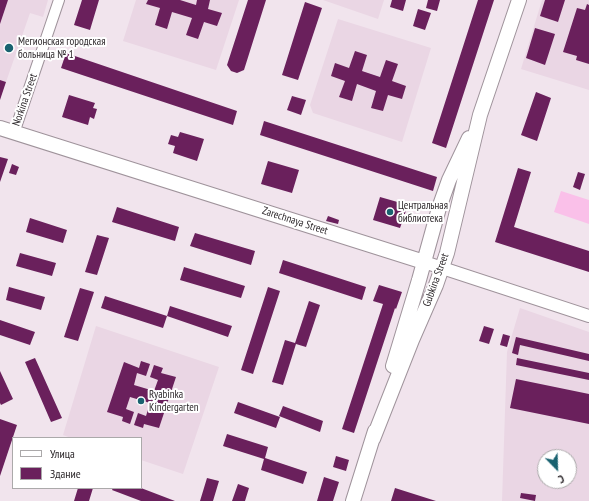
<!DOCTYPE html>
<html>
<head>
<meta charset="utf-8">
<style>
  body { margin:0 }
  #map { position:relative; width:589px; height:501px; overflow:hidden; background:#f1e4ed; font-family:"PT Sans Narrow",sans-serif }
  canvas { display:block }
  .legend { position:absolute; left:12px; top:437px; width:130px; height:52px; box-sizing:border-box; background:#fff; border:1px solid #aba9aa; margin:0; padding:5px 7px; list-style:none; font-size:12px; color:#2d282b }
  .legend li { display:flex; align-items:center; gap:8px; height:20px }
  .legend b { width:20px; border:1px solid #aba9aa }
  .north { position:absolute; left:537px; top:449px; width:40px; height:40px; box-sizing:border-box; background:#fff; border:1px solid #aba9aa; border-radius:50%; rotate:157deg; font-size:11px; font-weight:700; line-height:16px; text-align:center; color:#2d282b }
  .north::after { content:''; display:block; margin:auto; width:14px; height:18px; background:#196270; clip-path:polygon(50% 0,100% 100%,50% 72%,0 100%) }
</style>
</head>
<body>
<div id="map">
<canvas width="589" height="501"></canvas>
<ul class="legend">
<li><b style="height:5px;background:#fff"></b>Улица</li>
<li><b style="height:11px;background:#6a205c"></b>Здание</li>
</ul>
<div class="north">С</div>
</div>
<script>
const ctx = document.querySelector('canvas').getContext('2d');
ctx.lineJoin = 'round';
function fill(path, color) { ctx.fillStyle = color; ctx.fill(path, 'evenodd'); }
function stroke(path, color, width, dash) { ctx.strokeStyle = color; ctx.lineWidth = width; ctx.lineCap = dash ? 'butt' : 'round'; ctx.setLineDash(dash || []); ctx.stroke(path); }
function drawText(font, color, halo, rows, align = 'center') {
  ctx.font = font + ' "PT Sans Narrow",sans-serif'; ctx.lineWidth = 4; ctx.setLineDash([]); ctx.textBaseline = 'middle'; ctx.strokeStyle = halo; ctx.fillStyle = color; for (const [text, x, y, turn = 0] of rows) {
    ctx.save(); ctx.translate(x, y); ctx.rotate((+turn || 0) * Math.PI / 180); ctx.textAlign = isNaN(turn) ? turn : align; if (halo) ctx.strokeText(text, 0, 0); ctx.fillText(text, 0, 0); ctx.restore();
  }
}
fill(new Path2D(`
  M0,0H48L43,17L30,13L6,82L0,80Z
  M136,0H239L216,70L123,41Z
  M323,0H384L378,19Z
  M542,0H589V90L521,69Z
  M338,19L431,48L402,142L313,113L310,105Z
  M520,308L589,332V501H502L507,352ZM545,457H569V481H545Z
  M96,326L219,367L183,474L141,460V438H71L63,435Z`), '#ead6e4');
fill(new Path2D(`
  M561,191L589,200V224L554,212Z`), '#fac0e9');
fill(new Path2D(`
  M0,0H8L0,24Z
  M82,0H99L90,30L74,25Z
  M148,0H180L196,5L197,0H210L208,9L222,13L217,26L204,22L198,39L186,35L192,18L172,12L167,29L155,25L160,8L146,4Z
  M248,0H266L244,70L237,73L231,71L227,65Z
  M392,0H406L403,11L390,7Z
  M428,0H440L437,11L426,8Z
  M478,0H494L446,148L432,143Z
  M545,0H565L558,22L540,16Z
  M305,2L322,8L298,80L282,75Z
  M587,4L589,5V64L576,60L577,56L563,52L577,8L585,10Z
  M418,9L431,13L425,30L413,26Z
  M535,28L555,34L545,65L526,58Z
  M355,51L367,55L362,71L380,77L386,60L398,64L392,81L406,86L402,99L388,95L383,111L371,108L376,91L357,84L352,101L339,97L345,81L331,76L335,63L349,68Z
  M66,53L237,111L233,125L61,68Z
  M0,80L6,82L0,100Z
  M536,92L551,98L537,141L521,135Z
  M69,95L95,103L93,108L97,109L94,119L90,117L88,125L62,117Z
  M292,96L306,100L301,115L287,110Z
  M264,121L437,177L433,191L260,135Z
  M180,132L204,139L197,161L173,153L175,146L168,144L171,135L178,137Z
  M0,157L8,159L0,182Z
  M268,161L299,170L292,193L261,184Z
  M12,164L19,167L16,175L9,173Z
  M518,168L531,172L514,227L589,251V272L495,242Z
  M578,172L585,174L580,190L573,187Z
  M380,197L408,205L400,228L373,220Z
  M117,207L179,227L175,241L112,222Z
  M328,216L339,220L338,224L326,221Z
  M30,218L67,230L63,243L26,232Z
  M195,233L255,251L251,265L190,246Z
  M97,235L109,238L97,275L85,272Z
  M20,253L56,263L52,276L16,266Z
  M283,260L366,287L362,300L279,273Z
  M184,267L245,286L241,298L180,280Z
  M379,285L402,292L396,309L395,308L354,433L342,429L383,304L373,301Z
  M9,287L45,297L41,310L6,300Z
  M268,287L280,291L253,374L241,370Z
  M80,288L94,292L78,341L64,337Z
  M105,296L167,316L170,306L232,326L228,337L167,316L163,328L101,308Z
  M309,301L320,305L306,347L296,344L283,385L272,382L285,340L295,343Z
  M0,320L35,332L30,345L0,335Z
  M484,326L494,329L489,344L479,341Z
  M503,334L510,336L507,347L500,345Z
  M516,337L589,354V361L520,345L518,355L512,353Z
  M35,358L62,418L51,422L25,362Z
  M517,358L589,373V380L516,365Z
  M141,361L150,364L146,376L137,373L134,385L154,391L158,380L150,377L154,365L163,368L161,373L176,377L159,428L144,424L143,428L134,425L138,413L146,416L150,403L130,397L126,409L134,412L130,424L122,421L123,417L107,412L124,362L139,368Z
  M0,371L13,399L1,405L0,403Z
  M516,379L589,394V424L510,408Z
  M238,402L280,417L276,428L234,413Z
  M283,406L323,421L320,432L279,416Z
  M0,419L17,425L0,476Z
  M227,434L268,447L265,458L307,472L303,484L261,470L264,459L223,446Z
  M336,456L349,460L346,471L333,467Z
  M324,477L339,482L333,501H317Z
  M207,478L219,481L213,501H200Z
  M238,484L249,488L245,501H232Z
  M78,488H93L89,501H74Z
  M113,488H141L175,501H141L112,490Z
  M395,488L436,501H391Z
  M521,493L536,495L535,501L520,498Z`), '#6a205c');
const minor = new Path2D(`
  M14,133L59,0`);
const tertiary = new Path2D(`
  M424,262L589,316`);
const secondary = new Path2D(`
  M0,128L424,262
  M393,366L419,280L439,208L449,180L469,138
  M373,439L412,340L436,285L447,253L480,115L519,0
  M353,501L375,431`);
stroke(minor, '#9f939b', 12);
stroke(tertiary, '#9f939b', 14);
stroke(secondary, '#9f939b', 16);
stroke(minor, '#fff', 10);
stroke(tertiary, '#fff', 12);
stroke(secondary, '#fff', 14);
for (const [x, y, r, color] of [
  [9,48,5,"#196270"],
  [390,212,4,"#196270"],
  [141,401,4,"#196270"]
]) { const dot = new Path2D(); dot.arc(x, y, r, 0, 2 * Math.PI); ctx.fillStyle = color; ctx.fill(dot); stroke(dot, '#fff', 1.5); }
drawText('11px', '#2d282b', '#fff', [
  ["Мегионская городская",18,42],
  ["больница № 1",18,55],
  ["Центральная",398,206],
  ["библиотека",398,219],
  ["Ryabinka",149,395],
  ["Kindergarten",149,408]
], 'left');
drawText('11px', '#2d282b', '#fff', [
  ["Norkina Street",25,100,-71],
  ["Zarechnaya Street",295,221,18],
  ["Gubkina Street",436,280,-70]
]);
</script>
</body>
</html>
